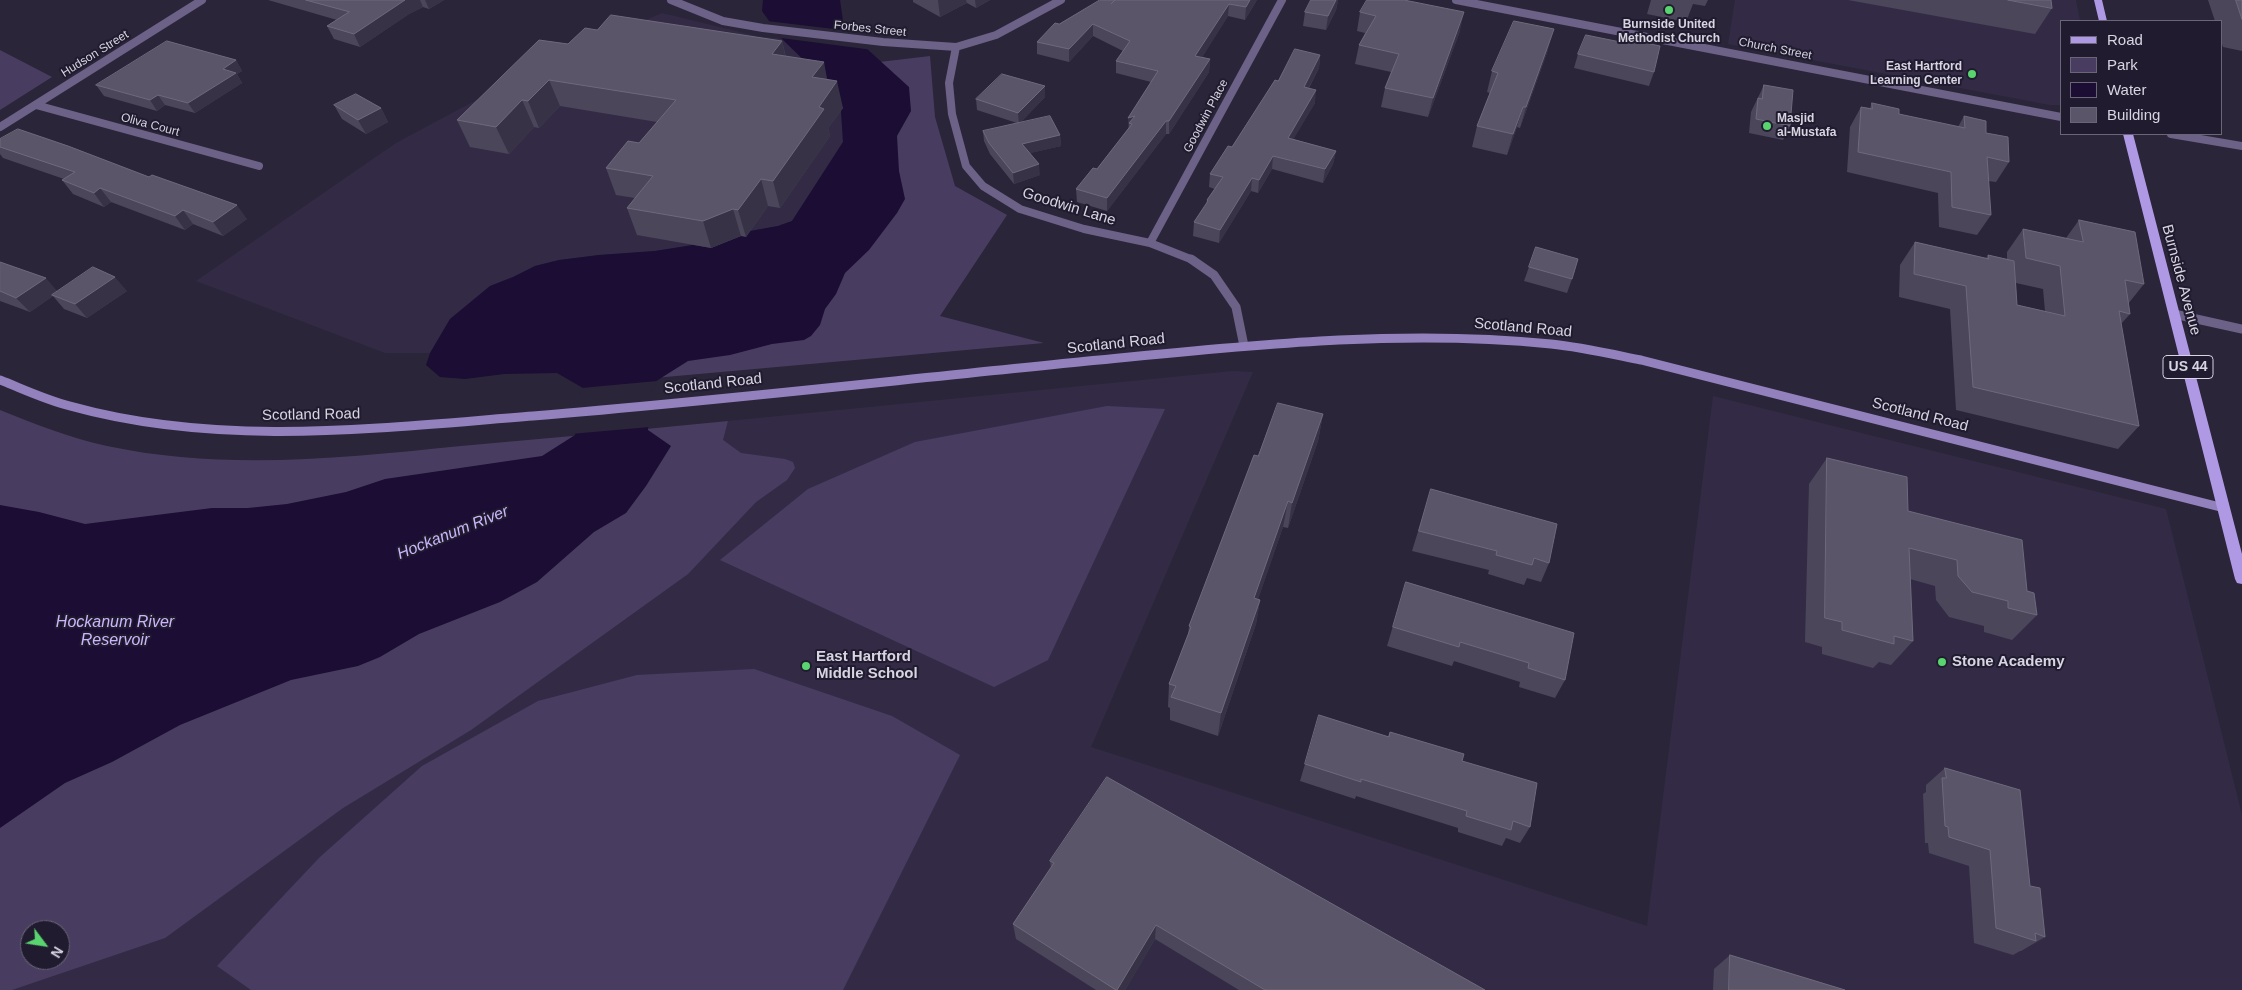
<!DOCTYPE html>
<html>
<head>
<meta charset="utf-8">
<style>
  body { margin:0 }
  #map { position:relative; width:2242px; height:990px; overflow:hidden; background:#2b2539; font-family:Helvetica,sans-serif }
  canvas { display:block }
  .legend { position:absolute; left:2060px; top:20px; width:162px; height:115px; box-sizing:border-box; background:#211b2f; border:1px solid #6a6577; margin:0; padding:6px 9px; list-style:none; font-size:15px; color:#d8d4e2 }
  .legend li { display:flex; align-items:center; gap:10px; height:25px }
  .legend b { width:25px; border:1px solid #6a6577 }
  .north { position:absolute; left:20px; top:920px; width:50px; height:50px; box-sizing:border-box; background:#211b2f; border:1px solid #6a6577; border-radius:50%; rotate:121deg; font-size:14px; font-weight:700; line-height:20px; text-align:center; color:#d8d4e2 }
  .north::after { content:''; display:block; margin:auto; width:18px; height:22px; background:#59d56f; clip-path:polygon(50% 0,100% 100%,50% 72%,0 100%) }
</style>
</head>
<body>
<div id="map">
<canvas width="2242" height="990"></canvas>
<ul class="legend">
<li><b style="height:6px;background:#af99e5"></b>Road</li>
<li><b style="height:14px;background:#483d60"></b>Park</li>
<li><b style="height:14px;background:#1b0d33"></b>Water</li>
<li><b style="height:14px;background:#5b5569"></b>Building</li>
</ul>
<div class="north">N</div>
</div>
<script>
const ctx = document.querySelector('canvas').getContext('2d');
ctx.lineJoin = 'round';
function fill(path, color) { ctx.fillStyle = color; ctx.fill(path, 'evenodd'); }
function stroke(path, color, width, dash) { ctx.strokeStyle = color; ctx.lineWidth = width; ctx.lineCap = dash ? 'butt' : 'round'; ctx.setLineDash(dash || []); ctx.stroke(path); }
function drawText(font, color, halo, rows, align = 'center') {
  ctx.font = font + ' Helvetica,sans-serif'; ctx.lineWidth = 4; ctx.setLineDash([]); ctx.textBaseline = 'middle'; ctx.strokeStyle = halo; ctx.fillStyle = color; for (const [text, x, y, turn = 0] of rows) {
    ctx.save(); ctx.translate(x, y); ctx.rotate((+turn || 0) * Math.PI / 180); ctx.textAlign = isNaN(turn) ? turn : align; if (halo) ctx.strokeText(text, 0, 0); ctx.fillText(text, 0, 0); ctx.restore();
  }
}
fill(new Path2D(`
  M1735,0H2076L2080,21H2061V105H2050L1728,44Z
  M662,13L756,36L782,39L840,95L843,142L792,221L778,226L750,231L711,249L693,245L655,251L599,255L559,260L535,266L513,277L490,286L450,319L430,353H385L196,281L396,143L544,64Z
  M1233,371L1253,372L1091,747L1647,926L1713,396L2166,509L2242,815V990H0V943L707,500L728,421ZM30,930H60V960H30Z`), '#332b46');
fill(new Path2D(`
  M0,50L52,77L0,110Z
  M930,56L935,117L955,186L1007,215L940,316L1044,343L621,381L848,212L846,66Z
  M1107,406L1165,409L1048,660L994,687L720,560L808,489L915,442Z
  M0,410C35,424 70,438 107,446C224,471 343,458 461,446C550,438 639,430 728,421L723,440L741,453L785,459L793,462L795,468L787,480L756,502L688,574L471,730L343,808L165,938L12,990H0ZM30,930H60V960H30Z
  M754,669L892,716L960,755L843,990H251L217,966L320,857L422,766L538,701L637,675Z`), '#483d60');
fill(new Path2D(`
  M763,0H840L844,28L909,87L911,111L897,136L899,171L905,199L897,213L869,250L845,273L836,294L825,309L820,325L811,336L804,340L772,344L730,355L688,361L650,385L648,430L671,446L646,486L626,513L594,532L537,582L500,602L419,634L380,657L358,666L291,680L180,725L112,762L65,783L0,828V505L39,512L85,524L212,508H248L287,504L346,492L385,479L542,456L575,435L583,388L557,373L504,374L465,379L440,377L426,365L430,353L450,319L490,286L513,277L535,266L559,260L599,255L655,251L693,245L711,248L750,231L778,226L792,221L843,142L840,95L782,39L762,11Z`), '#1b0d33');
fill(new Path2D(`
  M767,21L851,31L873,50L781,38Z
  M657,381V383L652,387L650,427L571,434L581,388Z`), '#2b2539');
stroke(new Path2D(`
  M671,0L723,21L763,28L883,42L956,47L996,35L1061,0
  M1456,0L2061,117
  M956,47L949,83L952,114L966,166L983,186L1020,209L1084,229L1150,243L1193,260
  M36,105L259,166
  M0,127L202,0
  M2171,134L2242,146
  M1150,243L1282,0`), '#6c6187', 8);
stroke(new Path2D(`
  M1191,259L1214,275L1236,307L1244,346
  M2174,314L2242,329`), '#6c6187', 9);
stroke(new Path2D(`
  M0,380C23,389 46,400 70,406C221,448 379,428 533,416C715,401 897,380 1079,362C1236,347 1393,328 1551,344C1581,347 1611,354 1641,360L2224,508`), '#9281bc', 9);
fill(new Path2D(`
  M2094,0H2102L2107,21H2099Z
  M2123,134H2133L2242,554V584L2237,583L2235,579Z`), '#af99e5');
fill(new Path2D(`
  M268,0H444L429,9L423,7L409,14L360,47L334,39L327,26L337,20Z
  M913,0H990L976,8L967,3L940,17L913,2Z
  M1257,0L1245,20L1228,16L1202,57L1210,59L1209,72L1169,134H1166L1107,211L1077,202L1076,189L1097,169L1128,129V118L1151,82L1116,73V61L1123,51L1093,36L1069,62L1037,54V42L1059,24Z
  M1311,0H1338L1336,10L1326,30L1303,26L1305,12Z
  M1651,0H1708L1705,6L1693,4L1686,22L1647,14Z
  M1848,0H2051L2052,8L2035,34Z
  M2208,0H2242V51L2223,47L2221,41V21H2215Z
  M1360,12L1460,31L1428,117L1381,107L1385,88L1391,72L1355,64L1359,45L1365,33L1357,31Z
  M597,30L782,41L786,57L827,79L843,108L828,128L830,136L780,208L768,206L746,237L741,236L711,248L637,235L627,208L635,198L616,195L606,168L639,143L657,122L560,106L539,128L534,127L509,154L470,147L457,120L568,44Z
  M1632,40L1654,72L1649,86L1574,68L1578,54L1630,44Z
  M1548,50L1520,128L1517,127L1507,155L1472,147L1477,126L1490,93L1487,92L1492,71Z
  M1320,55L1319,68L1309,88L1315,103L1293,139L1336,151L1333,164L1323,183L1272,169L1258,193L1251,191L1219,243L1193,236L1194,222L1206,204L1207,200L1215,189L1209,187L1210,174L1232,147L1278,81Z
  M236,60L242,71L237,74L242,83L195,113L165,105L157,111L104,96L96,85Z
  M1764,85L1790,126L1783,140L1749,133L1751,112Z
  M1045,97L1021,122L1060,135L1061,146L1030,153L1040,175L1014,184L990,154L984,141L983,131L1017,123L977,110L976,99Z
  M1872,103L1899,114L1958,127L1964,116L1986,133L2009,162L1996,182L1988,181L1991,215L1977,235L1939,227L1938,193L1847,172L1850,127L1861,107L1870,108Z
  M334,105L381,108L388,122L366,134L342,119Z
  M0,139L247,219L223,236L193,224L185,230L111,202L104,207L73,194L62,180L64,179L3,158L0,154Z
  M2079,220L2144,284L2128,304L2130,314L2121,324L2139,426L2118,449L1956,410L1950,309L1899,297L1900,265L1915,242L1986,258L1988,255L2007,259V252L2023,229L2066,238ZM2016,283L2043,289L2045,311L2017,305Z
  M1536,247L1572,279L1567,293L1524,281Z
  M0,262L57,291H127L87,318L64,309L53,296L30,312L0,301Z
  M1323,414L1318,441L1288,528L1283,527L1258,599L1260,600L1256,624L1218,736L1170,720V708L1168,707L1169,684L1188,635L1189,626L1258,456Z
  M1827,458L2027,591L2037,615L2012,640L1984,632V626L1949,617L1936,600L1935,586L1910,579L1913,641L1891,665L1879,662L1873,668L1822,654V647L1805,642L1809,484Z
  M1431,489L1549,563L1541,582L1527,578L1524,585L1488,574L1489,570L1412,551Z
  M1406,582L1565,680L1555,698L1519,687L1520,682L1454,661L1452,666L1387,646Z
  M1390,732L1462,761L1530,827L1520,843L1506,838L1502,846L1458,832V828L1356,796L1355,799L1300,781L1305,764L1388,736Z
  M1945,768L2030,886L2045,937L2021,951H2020L2013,955L1974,943L1969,866L1929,853L1928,843H1925L1923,794L1926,792V785Z
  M1050,861L1485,990H1239L1155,939L1125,990H1096L1016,939L1013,924L1051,868Z
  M1730,955L1845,990H1713L1714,969Z`), '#4c465a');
fill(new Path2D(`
  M405,0H420L423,7L409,14L360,47L354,34Z
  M425,0H444L429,9Z
  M938,0H966L967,3L940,17Z
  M975,0H990L976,8Z
  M1250,0H1257L1245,20L1246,7Z
  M1336,0H1338L1336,10L1326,30L1328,16Z
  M1229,4L1228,16L1195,69V56Z
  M1464,12L1460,31L1428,117L1433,98Z
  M1093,24V36L1069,62V49Z
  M1554,29L1548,50L1520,128L1526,107Z
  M782,41L788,68L772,54Z
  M1320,55L1319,68L1302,100L1304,87Z
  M1210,59L1209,72L1169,134V121Z
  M236,60L242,71L237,74L242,83L195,113L188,103L223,69Z
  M824,62L829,89L812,77Z
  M549,80L560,106L539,128L528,101Z
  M837,81L843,108L828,128L830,136L780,208L773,181L819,107Z
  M1045,86V97L1019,124L1018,113Z
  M1316,90L1315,103L1286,152L1288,138Z
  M158,95L165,105L157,111L150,100Z
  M522,100L534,127L509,154L496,127Z
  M1523,107L1517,127L1507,155L1513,134Z
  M381,108L388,122L366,134L358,120Z
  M1135,116L1132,124L1129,123V130L1128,131V118Z
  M1166,121V134L1107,211V198Z
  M1060,135L1061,146L1023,155L1022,144Z
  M1336,151L1333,164L1323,183L1325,169Z
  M1273,156L1272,169L1258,193L1259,180Z
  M1039,164L1040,175L1014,184L1013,173Z
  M1252,178L1251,191L1219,243L1220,230Z
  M761,179L768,206L746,237L738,210Z
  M100,188L111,202L104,207L94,193Z
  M237,205L247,219L223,236L213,222Z
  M733,209L741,236L711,248L703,221Z
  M183,210L193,224L185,230L175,216Z
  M115,277L127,291L87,318L75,304Z
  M46,278L58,292L52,295L53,296L30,312L16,298Z
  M1323,414L1318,441L1288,528L1292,503Z
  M1288,501L1283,527L1250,623L1254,598Z
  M1260,600L1256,624L1218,736L1221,713Z
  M1156,925L1155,939L1125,990H1117Z`), '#383247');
const building = new Path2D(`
  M306,0H405L354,34L327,26L349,12Z
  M1100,0H1115L1111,4L1115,0H1250L1246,7L1229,4L1195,56L1210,59L1169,121H1166L1107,198L1076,189L1093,168L1097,169L1132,124L1129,123L1135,116L1128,118L1158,71L1116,61L1130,41L1093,24L1069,49L1037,42L1055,23L1059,24Z
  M1311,0H1336L1328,16L1305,12Z
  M1367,0H1404L1464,12L1433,98L1385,88L1399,54L1359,45L1376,16L1360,12Z
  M2008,0H2051L2052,8Z
  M2236,0H2242V19Z
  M611,15L782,41L772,54L824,62L812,77L837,81L819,107L824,109L773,181L761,179L738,210L733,209L703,221L627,208L653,176L606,168L628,141L639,143L676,100L549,80L528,101L522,100L496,127L457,120L539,40L568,44L585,28L597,30Z
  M1514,21L1554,29L1526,107H1523L1513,134L1477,126L1498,73L1492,71Z
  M1586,35L1630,44L1632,40L1660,46L1654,72L1578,54Z
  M167,41L236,60L223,69L236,73L188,103L158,95L150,100L96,85Z
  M1295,49L1320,55L1304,87L1316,90L1288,138L1336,151L1325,169L1273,156L1259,180L1252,178L1220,230L1194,222L1208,201L1207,200L1223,177L1210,174L1228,146L1232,147L1275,80L1278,81Z
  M1002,74L1045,86L1018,113L976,99Z
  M1764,85L1793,90L1790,126L1756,119L1758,98L1762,99Z
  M356,94L381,108L358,120L334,105Z
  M1872,103L1899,109V114L1965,128L1964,116L1986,121V133L2008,137L2009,162L1987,157L1991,215L1952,207L1951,172L1858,152L1861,107L1872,109Z
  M1050,116L1060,135L1022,144L1039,164L1013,173L989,143L983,131Z
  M18,129L68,146L149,177L152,175L237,205L213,222L183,210L175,216L100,188L94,193L62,180L75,172L0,147V139Z
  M2079,220L2135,232L2144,284L2125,280L2130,314L2119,311L2139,426L1973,387L1966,286L1914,274L1915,242L1989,259L1988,255L2014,261L2017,305L2065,316L2060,266L2026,258L2023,229L2083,242Z
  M1536,247L1578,259L1572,279L1529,267Z
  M0,262L46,278L16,298L0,291Z
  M93,267L115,277L75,304L52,295Z
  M1278,403L1323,414L1292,503L1288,501L1254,598L1260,600L1221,713L1171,697L1176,686L1169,684L1191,627L1189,626L1254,455L1258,456Z
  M1827,458L1907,477L1908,511L2022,540L2027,591L2034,593L2037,615L2008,608V601L1972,592L1958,576L1957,560L1909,548L1913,641L1894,636V644L1842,630V622L1825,618Z
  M1431,489L1557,524L1549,563L1534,558L1532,565L1496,555L1497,551L1419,531Z
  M1406,582L1574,633L1565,680L1528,668L1529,663L1460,642L1459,647L1393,627Z
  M1319,715L1389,737L1390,732L1464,754L1462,761L1537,783L1530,827L1513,821L1511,830L1466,816L1467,811L1361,779V782L1305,764Z
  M1945,768L2020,790L2030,886L2040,888L2045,937L2035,933L2036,941L1996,928L1990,850L1949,837L1948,827L1945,826L1942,778H1946Z
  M1107,777L1485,990H1265L1156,925L1117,990H1116L1013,924L1054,863L1050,861Z
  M1730,955L1845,990H1729Z`);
fill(building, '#5b5569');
stroke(building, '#6e697c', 1);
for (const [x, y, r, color] of [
  [1669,10,5,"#59d56f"],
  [1972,74,5,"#59d56f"],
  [1767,126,5,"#59d56f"],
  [1942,662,5,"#59d56f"],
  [806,666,5,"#59d56f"]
]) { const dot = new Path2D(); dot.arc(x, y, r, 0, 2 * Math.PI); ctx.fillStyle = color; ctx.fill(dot); stroke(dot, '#211b2f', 2); }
drawText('bold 12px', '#d8d4e2', '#211b2f', [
  ["Burnside United",1669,25],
  ["Methodist Church",1669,39],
  ["East Hartford",1962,67,"right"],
  ["Learning Center",1962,81,"right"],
  ["Masjid",1777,119,"left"],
  ["al-Mustafa",1777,133,"left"]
]);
drawText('12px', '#d8d4e2', '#211b2f', [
  ["Forbes Street",870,29,6],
  ["Church Street",1775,49,11],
  ["Hudson Street",95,54,-32],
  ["Goodwin Place",1206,116,-62],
  ["Oliva Court",150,125,15]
]);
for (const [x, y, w] of [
  [2188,367,50]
]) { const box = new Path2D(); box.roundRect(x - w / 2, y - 11.5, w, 23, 4); ctx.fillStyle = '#211b2f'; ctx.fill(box); stroke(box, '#d8d4e2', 1); }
drawText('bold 14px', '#d8d4e2', null, [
  ["US 44",2188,367]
]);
drawText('15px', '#d8d4e2', '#211b2f', [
  ["Goodwin Lane",1069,207,17],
  ["Burnside Avenue",2181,280,75],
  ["Scotland Road",1523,328,5],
  ["Scotland Road",1116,344,-6],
  ["Scotland Road",713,384,-6],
  ["Scotland Road",311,415,-1],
  ["Scotland Road",1920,415,14]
]);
drawText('bold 15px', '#d8d4e2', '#211b2f', [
  ["East Hartford",816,657],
  ["Middle School",816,674],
  ["Stone Academy",1952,662]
], 'left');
drawText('italic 16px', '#cbb6fe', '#211b2f', [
  ["Hockanum River",453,533,-22],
  ["Hockanum River",115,623],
  ["Reservoir",115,641]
]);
</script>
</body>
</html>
